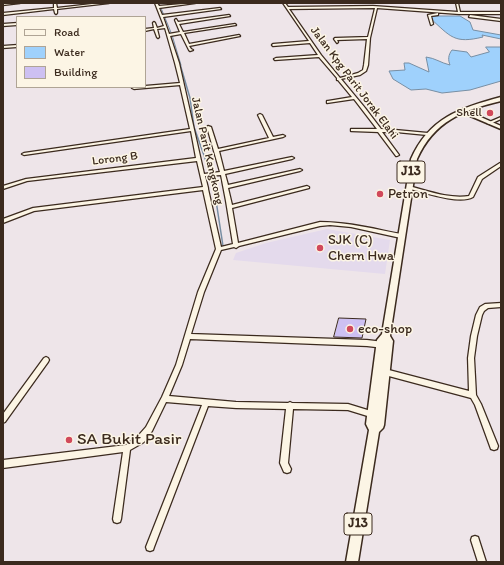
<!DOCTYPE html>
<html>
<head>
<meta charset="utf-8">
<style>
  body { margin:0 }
  #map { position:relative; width:504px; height:565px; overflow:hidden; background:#eee5e9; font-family:Itim,sans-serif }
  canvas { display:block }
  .frame { position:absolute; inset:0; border:4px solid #3b2a1e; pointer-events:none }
  .legend { position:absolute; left:16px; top:16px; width:130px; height:72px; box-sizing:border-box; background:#fcf5e5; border:1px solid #afa495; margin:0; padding:5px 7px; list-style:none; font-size:12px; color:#3b2a1e }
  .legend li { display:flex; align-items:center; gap:8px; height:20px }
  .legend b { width:20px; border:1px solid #afa495 }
</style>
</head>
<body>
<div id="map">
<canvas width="504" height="565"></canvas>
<div class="frame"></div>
<ul class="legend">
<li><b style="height:5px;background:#fcf5e5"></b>Road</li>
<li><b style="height:11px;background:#9fd1fc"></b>Water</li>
<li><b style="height:11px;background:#cdc0f2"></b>Building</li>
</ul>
</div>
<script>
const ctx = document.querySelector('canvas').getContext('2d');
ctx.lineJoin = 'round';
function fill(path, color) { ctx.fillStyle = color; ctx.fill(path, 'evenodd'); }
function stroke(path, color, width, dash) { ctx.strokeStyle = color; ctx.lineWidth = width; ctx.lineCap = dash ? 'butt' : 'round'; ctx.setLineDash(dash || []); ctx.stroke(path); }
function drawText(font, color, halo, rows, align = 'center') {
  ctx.font = font + ' Itim,sans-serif'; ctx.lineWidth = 3; ctx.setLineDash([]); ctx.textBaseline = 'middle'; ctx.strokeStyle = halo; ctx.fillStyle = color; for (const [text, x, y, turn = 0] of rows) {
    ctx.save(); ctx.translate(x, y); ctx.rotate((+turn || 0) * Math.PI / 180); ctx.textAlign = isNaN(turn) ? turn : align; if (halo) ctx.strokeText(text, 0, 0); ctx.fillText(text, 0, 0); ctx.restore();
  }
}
fill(new Path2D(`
  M327,229L390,240L385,274L233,260L236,253L266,243Z`), '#e4daec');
const water = new Path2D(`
  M430,16H460L470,22L473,30L501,35V39L482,35L483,37C454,44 451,37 430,18Z
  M486,47H501V81L470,90L442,93L426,89L411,90L393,79L389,71L405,70L404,63H409L429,72L426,57C435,58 441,63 450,65C448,60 448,55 452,50L467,52L471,57L489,52Z`);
fill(water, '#9fd1fc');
stroke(water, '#778ea3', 1);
stroke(new Path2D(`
  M159,3L172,35L181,65`), '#778ea3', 1);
stroke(new Path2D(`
  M180,64L190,98L194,127L213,181L223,246`), '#778ea3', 1.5);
const building = new Path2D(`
  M339,318L366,319L362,338L334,337Z`);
fill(building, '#cdc0f2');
stroke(building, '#3b2a1e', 1);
const street = new Path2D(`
  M3,3H20L3,5Z
  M54,3H56L57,8L101,3H109L57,9V13L56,14L55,13L54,9L3,15V13L54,8Z
  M155,3H157L159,6L195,3L159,8L162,15L220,8L221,9L163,17L169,34L180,32L175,20L176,19L178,22L229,15L230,16L179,24L183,32L235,24L236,25L184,33L189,44L239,35L240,36L189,46L191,49L193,50L190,51L189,50L181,34L170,36L179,63L204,174L220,172L207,127L208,126L211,127L218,149L269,138L258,115L260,114L262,115L273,137L283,135L285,136L283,137L219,151L224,171L292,157L294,158L292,159L225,174L228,185L300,169L302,170L300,171L228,188L232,205L307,186L309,187V188L232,208L238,243L320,222C348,222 374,229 401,234L403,236L401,238L351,227L330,225L320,226L239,246L236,248L234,247L221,250L204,292L191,334L367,340L384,342L386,343L387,345L386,347L384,348L367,346L190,339L182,365L169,396L236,402L288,403L290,402L292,403L348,404L374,412L376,413L377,415L376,417L374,418L348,410L293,409L288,463L291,469L290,472L287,473L284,472L280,463L286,409L236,408L208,406L154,547L153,550L150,551L147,550L146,547L202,405L166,402L152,431L144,442L130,450L121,519L120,522L117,523L114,522L113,519L123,452L3,468V460L126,445L138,436L146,427L162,397L176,365L198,292L216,249L203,190L34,211L3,223V219L33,208L203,187L197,161L27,181L3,189V186L26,179L196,158L191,131L24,155L22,154L24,153L190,129L180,85L134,89L132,88L134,87H145V86L180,83L175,63L165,28L157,29L159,37L158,38L157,37L154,29L145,31V29L154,28L153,23L154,22L155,23L157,28L164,26ZM221,175L226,201L233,244L221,247L208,189V188L205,176Z
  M283,3H285L288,7L373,6L458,12L456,3H458L460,12H501V14H459L377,8L370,38L368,65L366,71L360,75L341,79L365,108L381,129L396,130L428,133V135H427L396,132H382L399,155L397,156H396L378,132L351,131V129H377L354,99L327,103V101H328L352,97L338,80H337V78L319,57L275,60L274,59L276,58L318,55L310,43L273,46L272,45L273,44L309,41ZM375,8L368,37L335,38L334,39L337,43L338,42L337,40L367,39L364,65L363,70L358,73L340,78L321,55L289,9Z
  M438,13V15L431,16L433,24L431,25L428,15Z
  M470,15L501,19V21L469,17Z
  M17,23V25L3,26V24Z
  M17,45V47L3,48V46Z
  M501,117V119L490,124L487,123Z
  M500,163H501V166L482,179L473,197C459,205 423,192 407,188V187L409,186C428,191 449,199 469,196L478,177Z
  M501,303V307L488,308L484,311L482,315L477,336L474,358L476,395L481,404L498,446L497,449L494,450L491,449L475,405L471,398L385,375L383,374L382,372L383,370L385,369L469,391L468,358L471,336L476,315L480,307L485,304Z
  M46,357L48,358L49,360L48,362L5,422L3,423V414L44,358Z
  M475,536L478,537L486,562H478L471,540L472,537Z`);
const secondary = new Path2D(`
  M461,110H465L501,126V129L461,112Z`);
const primary = new Path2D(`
  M501,97V101C463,110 434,121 417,159L390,336L393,341L384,425L383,428L379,432L358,562H346L369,430L366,424L377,340L382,334L411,159C429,118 460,108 501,97Z`);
stroke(street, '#3b2a1e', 2.5);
stroke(secondary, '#3b2a1e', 3);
stroke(primary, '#3b2a1e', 3);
fill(street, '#fcf5e5');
fill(secondary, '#fcf5e5');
fill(primary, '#fcf5e5');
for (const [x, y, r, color] of [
  [490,113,4,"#d1495b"],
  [380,194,4,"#d1495b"],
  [320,248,4,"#d1495b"],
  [350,329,4,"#d1495b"],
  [69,440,4,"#d1495b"]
]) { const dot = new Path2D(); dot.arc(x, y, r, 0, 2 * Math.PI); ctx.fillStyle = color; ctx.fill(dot); stroke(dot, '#fcf5e5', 1.5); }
drawText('12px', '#3b2a1e', '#fcf5e5', [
  ["Jalan Kpg Parit Jorak Elahi",354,83,53],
  ["Jalan Parit Kangkong",207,151,77],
  ["Lorong B",115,159,-7]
]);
drawText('12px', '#3b2a1e', '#fcf5e5', [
  ["Shell",482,113]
], 'right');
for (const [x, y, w] of [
  [411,172,28],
  [358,524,28]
]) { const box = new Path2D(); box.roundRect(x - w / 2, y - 11, w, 22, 3); ctx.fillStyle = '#fcf5e5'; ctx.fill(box); stroke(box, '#3b2a1e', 1); }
drawText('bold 13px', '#3b2a1e', null, [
  ["J13",411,172],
  ["J13",358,524]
]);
drawText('14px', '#3b2a1e', '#fcf5e5', [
  ["Petron",388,194],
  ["SJK (C)",328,240],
  ["Chern Hwa",328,256],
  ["eco-shop",358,329]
], 'left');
drawText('17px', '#3b2a1e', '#fcf5e5', [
  ["SA Bukit Pasir",77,440]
], 'left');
</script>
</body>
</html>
